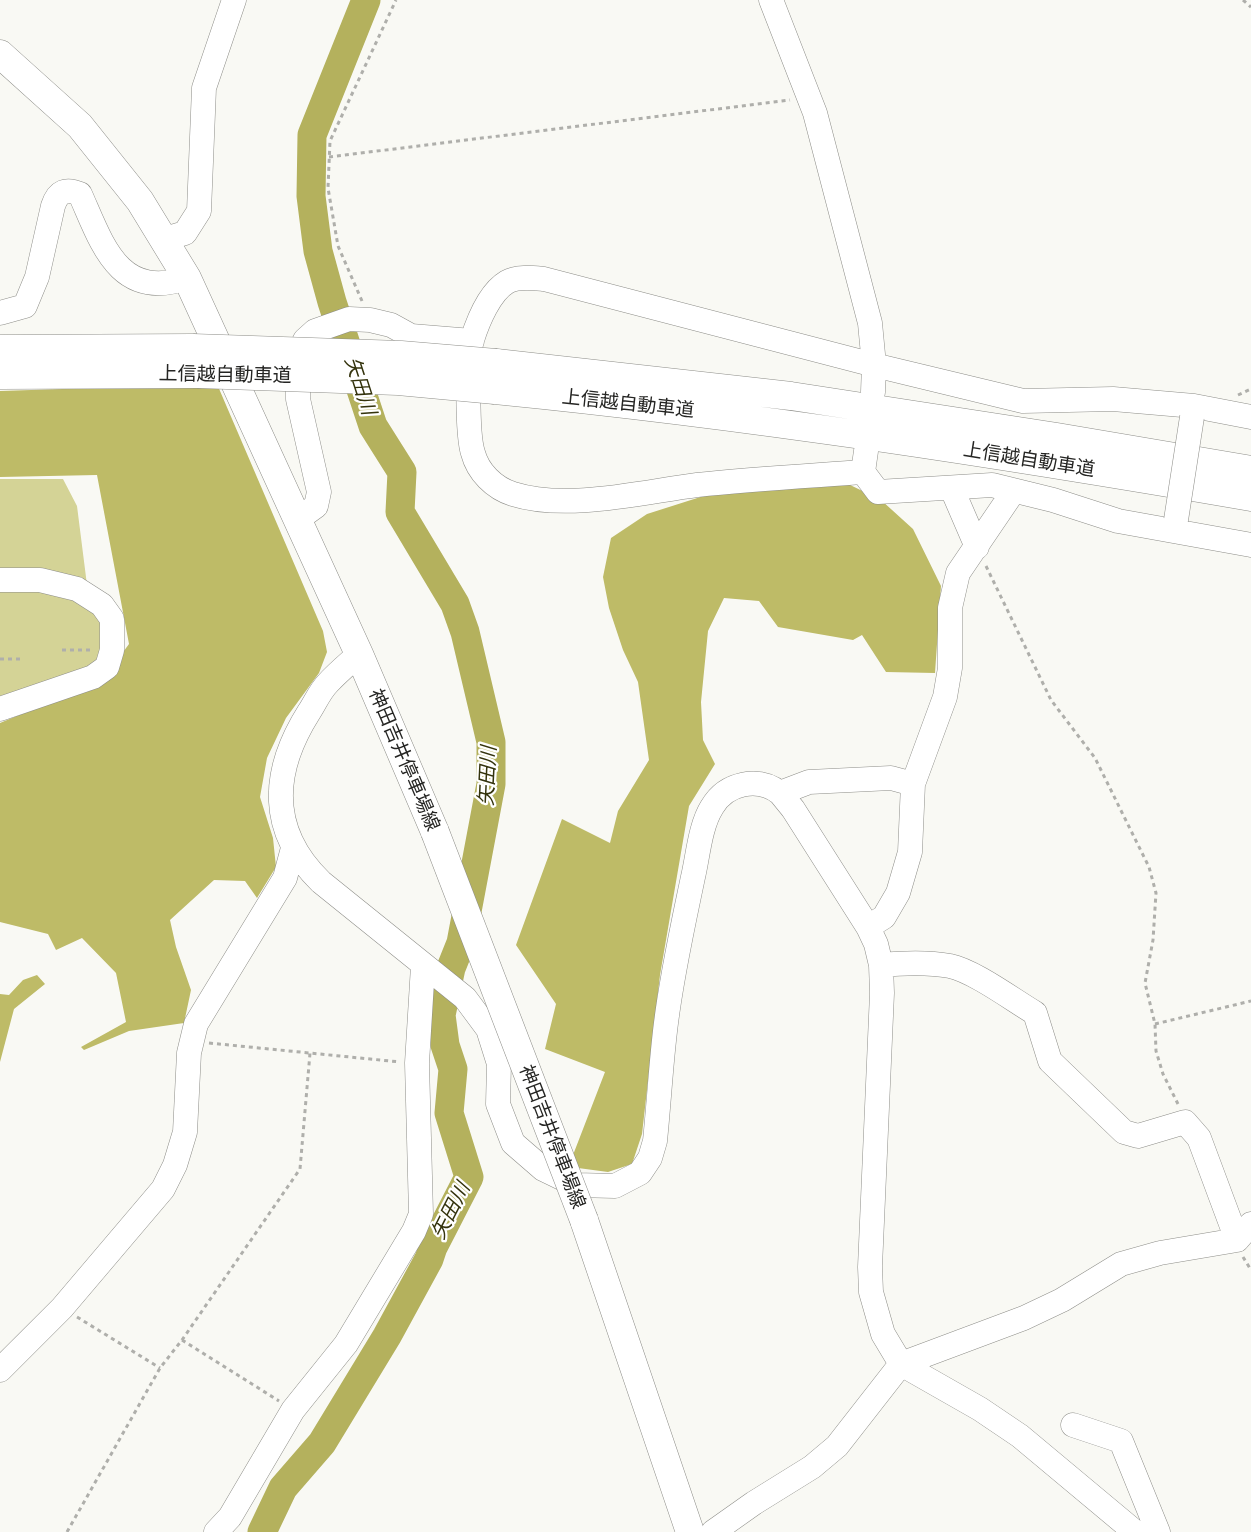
<!DOCTYPE html>
<html>
<head>
<meta charset="utf-8">
<style>
  body { margin:0 }
  canvas { display:block; background:#f9f9f4 }
</style>
</head>
<body>
<canvas width="1251" height="1532"></canvas>
<script>
const ctx = document.querySelector('canvas').getContext('2d');
ctx.lineJoin = 'round';
function fill(path, color) { ctx.fillStyle = color; ctx.fill(path, 'evenodd'); }
function stroke(path, color, width, dash) { ctx.strokeStyle = color; ctx.lineWidth = width; ctx.lineCap = dash ? 'butt' : 'round'; ctx.setLineDash(dash || []); ctx.stroke(path); }
function drawText(font, color, halo, rows, align = 'center') {
  ctx.font = font + ' Mulish,"Noto Sans JP",sans-serif'; ctx.lineWidth = 4.5; ctx.setLineDash([]); ctx.textBaseline = 'middle'; ctx.strokeStyle = halo; ctx.fillStyle = color; for (const [text, x, y, turn = 0] of rows) {
    ctx.save(); ctx.translate(x, y); ctx.rotate((+turn || 0) * Math.PI / 180); ctx.textAlign = isNaN(turn) ? turn : align; if (halo) ctx.strokeText(text, 0, 0); ctx.fillText(text, 0, 0); ctx.restore();
  }
}
fill(new Path2D(`
  M0,479H63L77,506L87,585L119,663L0,715Z`), '#d4d396');
fill(new Path2D(`
  M217,384L323,631L327,652L319,673L286,718L267,758L260,797L273,838L276,867L257,898L245,881L214,880L170,920L176,947L191,990L184,1023L129,1031L84,1050L81,1047L126,1022L116,973L82,938L56,950L48,934L0,922V723L50,702L107,674L129,644L97,475L0,477V391Z
  M846,483L881,500L913,529L941,586L935,673L886,672L862,635L853,640L778,627L759,601L724,598L708,631L701,702L703,740L715,764L689,806L660,975L642,1134L632,1164L608,1172L578,1168L573,1155L605,1072L545,1049L556,1004L516,945L562,819L610,843L618,811L649,760L638,682L623,650L609,608L603,577L611,538L647,514L713,493Z
  M37,975L45,984L14,1009L0,1062V994L9,995L23,980Z`), '#bebb67');
stroke(new Path2D(`
  M262,1532L283,1488L322,1443L387,1336L429,1259L433,1247L469,1177L449,1113L453,1069L445,1045L441,1015L451,968L461,943L491,784V742L465,632L455,604L400,512L402,472L373,426L332,302L318,251L311,196L312,135L366,0`), '#b4b15d', 29);
const minor = new Path2D(`
  M771,0L815,113L870,323L874,365L873,392
  M165,239L185,233L199,211L204,88L234,0
  M0,313L25,306L37,277L53,206C58,191 66,188 80,194C102,243 118,301 187,278
  M866,451L863,472L878,492L992,485L1053,500L1118,521L1251,545
  M863,472C808,476 752,479 697,485C642,492 567,511 513,494C494,488 478,472 473,453C467,435 467,357 472,340C478,321 490,292 507,282C517,276 533,278 544,279L874,365L1023,401L1113,399L1194,406L1251,417
  M952,489L977,547
  M298,519L316,506L319,492L298,399V354L305,340L315,331L349,319L370,320L391,325L411,336L472,341
  M0,580H40L77,589L102,605L112,619V650L107,667L93,677L0,709
  M359,654C348,664 337,673 328,683C320,691 315,703 309,712C271,772 268,831 321,882L465,998L488,1029L499,1064L498,1104L513,1143L543,1169L576,1185L615,1186L640,1173L650,1158L655,1141C659,1102 661,1062 666,1023C672,974 683,925 693,877C698,856 700,826 712,807C726,783 758,776 780,793L793,809L868,927L876,944L881,965L882,993L870,1267L871,1292L883,1334L901,1364L980,1409L1020,1436L1135,1532
  M780,793L809,782L891,778L913,784
  M868,927L884,917L898,893L910,852L913,784L945,697L950,668V608L958,573L1013,492
  M881,965C903,963 928,962 950,966C974,971 1013,1000 1035,1013L1050,1061L1124,1132L1138,1136L1185,1122L1199,1138L1237,1240
  M0,1370L62,1308L163,1189L175,1165L185,1132L189,1053L196,1024L285,878L293,848
  M1073,1425L1121,1441L1158,1532
  M216,1532L230,1517L293,1410L346,1344L414,1231L421,1214L417,1063L423,966
  M713,1532L754,1503L812,1467L837,1446L901,1364L1024,1318L1062,1300L1121,1264L1160,1253L1237,1240L1251,1224`);
const major = new Path2D(`
  M0,54L80,126L140,201L187,278L359,654L435,832
  M584,1220L690,1532`);
const highway = new Path2D(`
  M0,349L193,348
  M496,363L791,396L1057,437L1251,470
  M0,375L198,374
  M495,390C749,415 1000,454 1251,497`);
stroke(minor, '#8e8e89', 25);
stroke(major, '#8e8e89', 29);
stroke(highway, '#8e8e89', 29);
stroke(new Path2D(`
  M1243,0L1251,7
  M329,157L790,100
  M362,301L338,246L328,188L330,141L396,0
  M1238,395L1251,389
  M986,566L1051,700L1095,758L1149,867L1156,893L1153,940L1145,983L1155,1024L1156,1051L1163,1074L1178,1104
  M62,650H94
  M0,659H23
  M1155,1024L1251,1001
  M209,1043L400,1062
  M1243,1257L1251,1270
  M77,1317L160,1368
  M182,1340L279,1401
  M67,1532L160,1368L182,1340L300,1169L310,1053`), '#afafab', 3, [4, 4]);
stroke(minor, '#fff', 24);
stroke(major, '#fff', 28);
stroke(highway, '#fff', 28);
const minorBridge = new Path2D(`
  M1176,520L1192,417`);
const majorBridge = new Path2D(`
  M435,832L584,1220`);
const highwayBridge = new Path2D(`
  M193,348L401,355L496,363
  M198,374L398,381L495,390`);
stroke(minorBridge, '#8e8e89', 25, []);
stroke(majorBridge, '#8e8e89', 29, []);
stroke(highwayBridge, '#8e8e89', 29, []);
stroke(minorBridge, '#fff', 24);
stroke(majorBridge, '#fff', 28);
stroke(highwayBridge, '#fff', 28);
drawText('19px', '#252523', '#fff', [
  ["上信越自動車道",225,375,1],
  ["上信越自動車道",628,404,6],
  ["上信越自動車道",1029,460,9],
  ["神田吉井停車場線",404,760,67],
  ["神田吉井停車場線",552,1137,69]
]);
drawText('italic 20px', '#34330d', '#fff', [
  ["矢田川",360,386,72],
  ["矢田川",488,776,-87],
  ["矢田川",451,1211,-63]
]);
</script>
</body>
</html>
